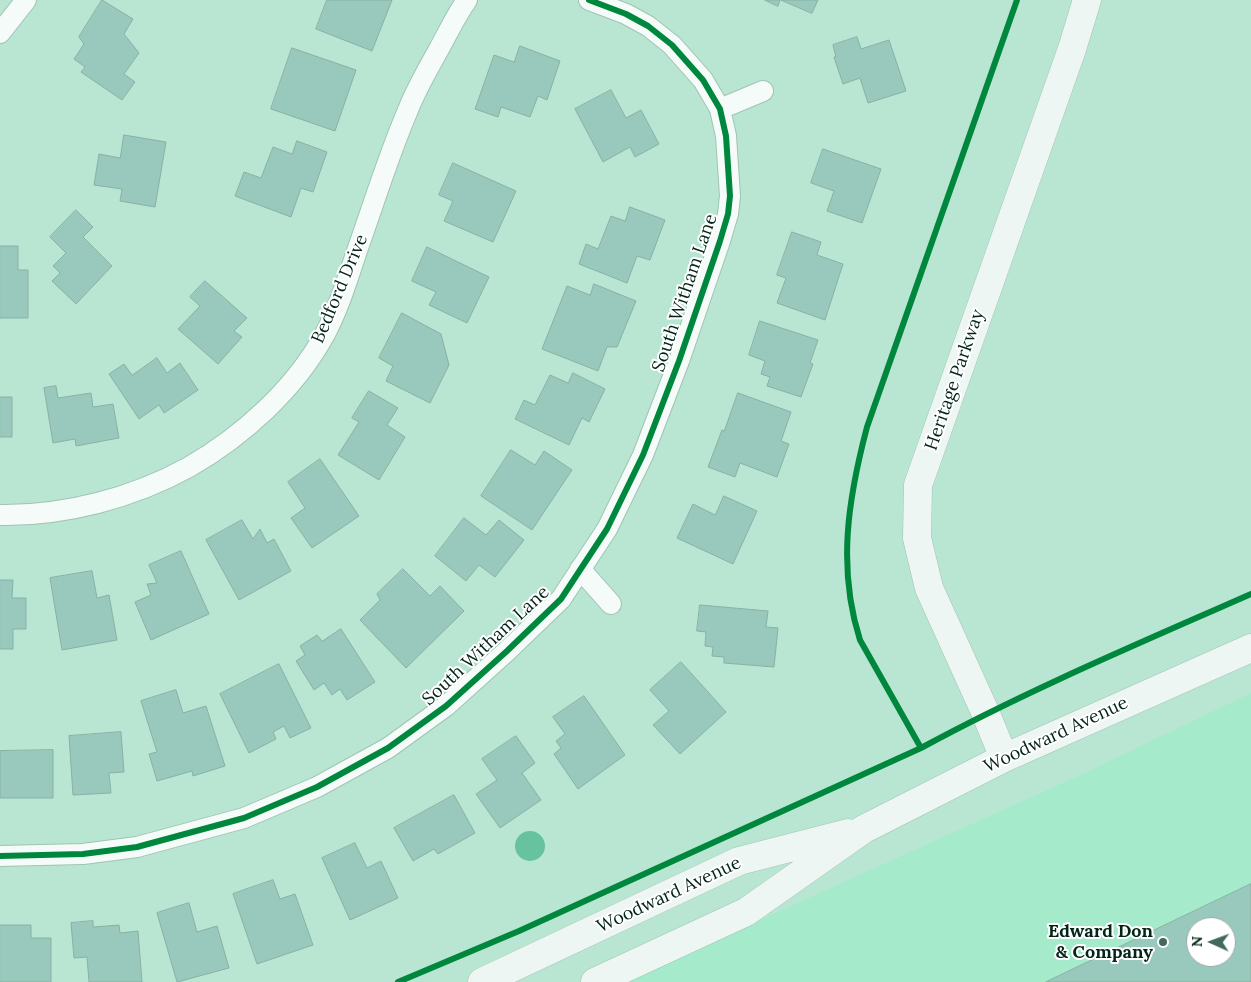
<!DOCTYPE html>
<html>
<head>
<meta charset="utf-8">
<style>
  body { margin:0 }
  #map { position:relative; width:1251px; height:982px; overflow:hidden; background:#b9e6d2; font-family:Lora,serif }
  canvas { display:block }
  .north { position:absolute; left:1186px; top:917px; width:50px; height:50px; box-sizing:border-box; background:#fff; border:1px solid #9aa8a3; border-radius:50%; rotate:272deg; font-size:14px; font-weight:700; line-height:20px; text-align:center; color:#022518 }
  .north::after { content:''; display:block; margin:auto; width:18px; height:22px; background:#426959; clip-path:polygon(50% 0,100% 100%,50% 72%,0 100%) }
</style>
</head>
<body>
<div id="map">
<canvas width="1251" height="982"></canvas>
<div class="north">N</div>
</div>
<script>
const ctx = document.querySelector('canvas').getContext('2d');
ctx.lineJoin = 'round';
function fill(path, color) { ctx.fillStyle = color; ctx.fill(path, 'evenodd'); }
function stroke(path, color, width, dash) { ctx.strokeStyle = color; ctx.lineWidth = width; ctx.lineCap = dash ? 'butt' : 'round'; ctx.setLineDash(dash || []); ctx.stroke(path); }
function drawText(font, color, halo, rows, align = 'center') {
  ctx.font = font + ' Lora,serif'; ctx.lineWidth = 4; ctx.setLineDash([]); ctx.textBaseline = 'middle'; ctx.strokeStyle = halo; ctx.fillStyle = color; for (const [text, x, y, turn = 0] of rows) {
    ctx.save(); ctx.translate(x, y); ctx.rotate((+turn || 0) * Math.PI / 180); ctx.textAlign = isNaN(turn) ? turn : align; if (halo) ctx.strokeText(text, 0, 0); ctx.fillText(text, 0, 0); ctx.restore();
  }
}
fill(new Path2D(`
  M1251,693V982H623L1087,772ZM1196,927H1226V957H1196Z`), '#a4eacb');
fill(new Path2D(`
  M515 846a15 15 0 1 1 30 0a15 15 0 1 1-30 0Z`), '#67c29f');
const building = new Path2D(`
  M102,0L133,19L124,34L139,53L124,74L135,82L122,100L81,72L85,67L74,59L84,44L79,37Z
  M327,0H392L372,51L316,29Z
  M765,0H780L778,6Z
  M781,0H818L812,13Z
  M857,37L861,49L889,40L906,91L868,103L860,78L843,84L834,57H836L833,45Z
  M520,46L560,61L547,100L538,96L530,117L501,107L498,117L475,109L494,55L514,62Z
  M292,48L356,70L335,131L271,109Z
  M611,90L626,118L641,110L659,144L635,157L630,147L603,162L575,109Z
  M124,135L166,142L155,207L120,201L122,189L94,185L99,154L120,158Z
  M297,141L327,152L313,192L301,188L291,217L235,196L244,172L261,178L273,147L292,154Z
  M823,149L881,169L862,223L827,211L834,191L811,183Z
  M453,163L516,191L493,242L444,221L453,201L439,195Z
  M630,207L665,220L650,260L637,256L627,283L579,264L586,244L598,249L611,216L625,221Z
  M76,210L93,227L83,237L112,266L76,304L52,281L60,273L53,266L66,253L50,237Z
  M792,232L821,242L817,255L843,264L825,320L777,303L786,278L777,275Z
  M0,246H18V270H28V318H0Z
  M427,247L489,277L467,323L429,305L436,292L412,281Z
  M205,281L247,318L234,331L242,337L218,364L178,329L200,306L190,297Z
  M594,284L636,301L617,347H607L598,371L542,349L567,286L590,295Z
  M402,313L441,334L449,365L430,403L386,381L393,366L379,358Z
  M760,321L818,340L810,363L813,364L801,397L767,386L770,377L761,374L765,361L749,355Z
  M157,358L167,373L180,363L198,390L164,413L159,405L139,419L109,374L124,364L132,375Z
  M573,373L605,389L589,422L582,418L569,445L515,419L524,400L535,405L550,375L568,383Z
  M56,386L58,398L91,393L93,407L113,404L119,438L76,446L75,439L53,443L44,388Z
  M369,391L398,408L387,425L405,437L379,480L338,455L359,422L352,418Z
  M738,393L791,412L781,441L789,444L777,477L740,463L735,477L708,467L722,430L724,431Z
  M0,397H12V437H0Z
  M511,450L535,465L544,451L572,470L532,530L481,496Z
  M320,459L359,516L312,548L291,518L305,508L288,482Z
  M724,496L757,511L733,564L677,538L693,504L715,515Z
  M464,518L486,535L499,520L524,540L495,577L479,565L466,581L435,556Z
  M242,520L253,539L260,529L267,543L274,539L291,571L239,600L206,540Z
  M181,551L209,614L151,640L135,602L151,595L147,584L157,583L149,565Z
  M403,569L430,596L440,586L464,611L406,668L360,620L380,600L377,594Z
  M92,571L97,598L109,595L117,640L62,650L50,578Z
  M0,580H13L12,598H26V629H13V649H0Z
  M700,605L768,611L766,627L778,628L774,667L724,663V657L712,656L713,647L705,646L706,632L697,631Z
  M341,629L375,682L347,700L340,689L332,695L324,683L314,690L296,661L305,655L300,646L317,635L322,641Z
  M681,662L726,712L680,754L653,725L669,711L650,690Z
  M279,664L311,728L290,738L284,726L273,732L276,739L249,753L220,694Z
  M176,690L183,713L206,706L225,766L193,776L192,771L157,781L149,754L157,752L141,701Z
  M584,696L625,755L578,789L554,754L561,748L556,741L565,734L553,717Z
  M121,732L124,772L109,773L111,793L73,795L69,736Z
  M516,736L535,763L522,773L541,800L500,828L476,794L497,780L482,759Z
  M53,750V798H0V751Z
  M454,795L475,833L438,854L434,849L413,861L394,828Z
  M355,843L367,868L381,861L398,898L350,920L322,858Z
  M273,880L280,899L295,894L313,945L257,964L233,894Z
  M1251,884V982H1046ZM1196,927H1226V957H1196Z
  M189,903L197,932L217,926L229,968L177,982L157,913Z
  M93,921V927L119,925L120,933L138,931L142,982H89L87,957L74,958L71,923Z
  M0,925H31V938H51V982H0Z`);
fill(building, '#99c8bc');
stroke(building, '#89b0a5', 1);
const street = new Path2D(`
  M0,33L26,0
  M720,109L763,91
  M0,515C64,516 133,498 189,467C243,436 295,389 325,334C340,306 349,274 359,245C375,200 389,154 408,110C416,89 428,69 439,49C448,33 456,15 467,0
  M580,569L611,604
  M0,856L83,854L137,847L244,818L317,787L388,748L446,706L507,651L561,599L607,529L643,455L679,361L720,241L728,214L730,196L726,136L720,109L703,80L672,45L648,26L626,14L589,0`);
const secondary = new Path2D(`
  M1004,758L986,714L929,588L917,538L918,485L1072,49L1087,0
  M482,982L739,861L848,833
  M595,982L746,912L864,829L1004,758L1251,648`);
stroke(street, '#a0c3b4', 22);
stroke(secondary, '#a0c3b4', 29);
stroke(street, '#f4fbf8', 20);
stroke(secondary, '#eef6f4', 28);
stroke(new Path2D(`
  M921,748L860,640C837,568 848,499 867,427L1017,0
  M0,856L83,854L137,847L244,818L317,787L388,748L446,706L507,651L561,599L607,529L643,455L679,361L720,241L728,214L730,196L726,136L720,109L703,80L672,45L648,26L626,14L589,0
  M398,982L519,931L921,748C1028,690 1140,643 1251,594`), '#00873e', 6);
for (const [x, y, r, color] of [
  [1163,942,5,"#426959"]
]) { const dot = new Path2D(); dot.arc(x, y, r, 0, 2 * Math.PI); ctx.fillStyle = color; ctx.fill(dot); stroke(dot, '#fff', 2); }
drawText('18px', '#022518', '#fff', [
  ["Bedford Drive",340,289,-67],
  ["South Witham Lane",685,293,-71],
  ["Heritage Parkway",955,380,-71],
  ["South Witham Lane",486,646,-43],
  ["Woodward Avenue",1056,735,-25],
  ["Woodward Avenue",669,895,-25]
]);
drawText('bold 18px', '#022518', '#fff', [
  ["Edward Don",1153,932],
  ["& Company",1153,953]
], 'right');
</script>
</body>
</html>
